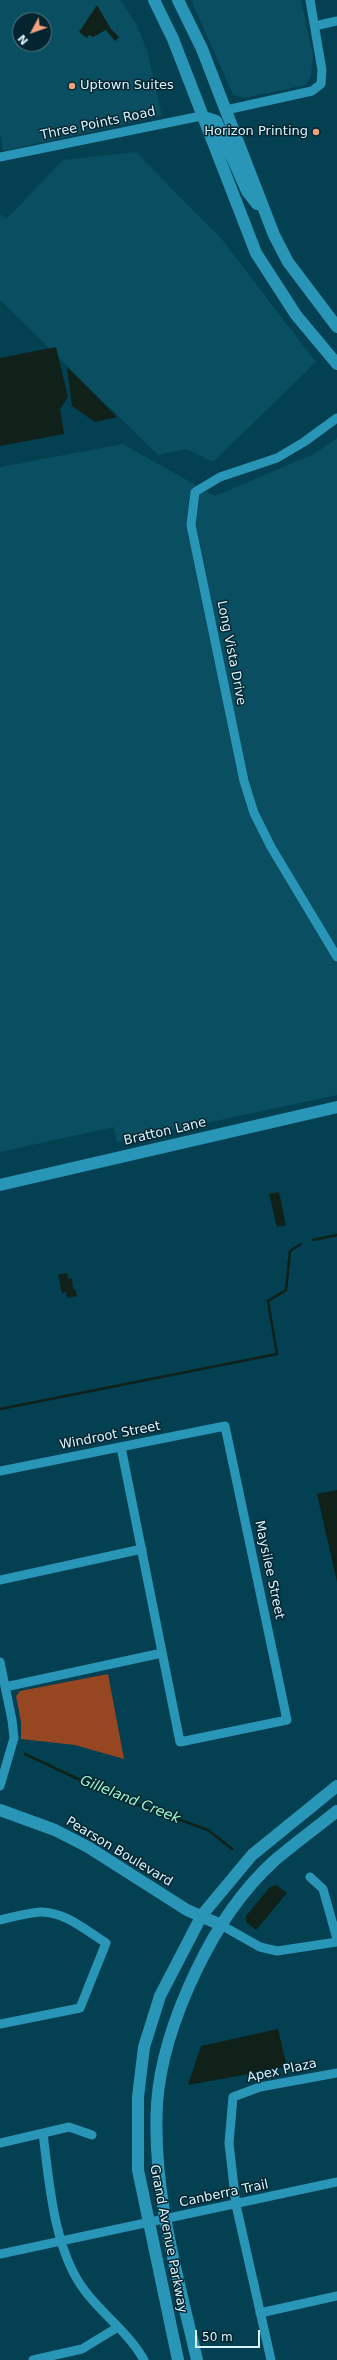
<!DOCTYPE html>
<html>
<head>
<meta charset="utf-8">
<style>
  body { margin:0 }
  #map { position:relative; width:337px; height:2360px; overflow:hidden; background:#034052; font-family:"DejaVu Sans",sans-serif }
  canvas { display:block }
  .north { position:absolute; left:12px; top:12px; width:40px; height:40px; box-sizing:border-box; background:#04252f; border:1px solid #597882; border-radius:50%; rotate:229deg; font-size:11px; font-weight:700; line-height:16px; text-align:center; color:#d9f4fe }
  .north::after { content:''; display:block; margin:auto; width:14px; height:18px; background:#f2a17e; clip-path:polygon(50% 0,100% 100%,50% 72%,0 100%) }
  .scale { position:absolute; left:195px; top:2330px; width:65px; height:18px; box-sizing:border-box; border:2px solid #d9f4fe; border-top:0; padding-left:5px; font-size:12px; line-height:14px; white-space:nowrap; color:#d9f4fe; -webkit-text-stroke:3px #04252f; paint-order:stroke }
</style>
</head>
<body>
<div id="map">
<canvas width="337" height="2360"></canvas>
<div class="north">N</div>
<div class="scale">50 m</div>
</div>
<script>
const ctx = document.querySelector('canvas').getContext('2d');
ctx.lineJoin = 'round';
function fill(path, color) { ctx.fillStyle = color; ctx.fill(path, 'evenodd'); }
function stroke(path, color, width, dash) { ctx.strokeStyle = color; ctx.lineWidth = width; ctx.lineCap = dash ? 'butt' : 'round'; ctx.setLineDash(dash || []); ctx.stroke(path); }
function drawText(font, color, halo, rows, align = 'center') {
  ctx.font = font + ' "DejaVu Sans",sans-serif'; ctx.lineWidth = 3; ctx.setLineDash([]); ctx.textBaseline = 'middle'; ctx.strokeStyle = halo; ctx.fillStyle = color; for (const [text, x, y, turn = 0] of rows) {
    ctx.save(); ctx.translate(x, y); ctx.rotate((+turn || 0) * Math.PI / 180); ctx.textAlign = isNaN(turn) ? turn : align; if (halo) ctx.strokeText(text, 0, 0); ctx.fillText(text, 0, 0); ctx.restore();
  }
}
fill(new Path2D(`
  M0,0H121L137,26L147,50L162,116L3,151L0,132ZM20,20H44V44H20Z
  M191,0H301L313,56L311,75L306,85L244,98L233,95Z
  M136,152L220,237L316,362L213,462L186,449L158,455L0,300V214L6,219L63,160Z
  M337,438V1095L117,1142L114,1127L0,1152V467L123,444L215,496L314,454Z`), '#0a4e61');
fill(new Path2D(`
  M108,1674L124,1759L75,1745L21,1739V1722L16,1696L20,1691Z`), '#964620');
fill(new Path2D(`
  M97,5L111,29L119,37L115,41L106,30L93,37L89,35L87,38L79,32Z
  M56,347L68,397L60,409L64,434L0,446V358Z
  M67,367L117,417L95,422L72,406Z
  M279,1192L286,1225L277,1227L269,1194Z
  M67,1273L68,1279L72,1278L73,1289H75L77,1296L67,1298L66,1292L62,1293L58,1275Z
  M337,1490V1582L317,1494Z
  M276,1885L287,1893L256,1930L246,1922V1916L270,1887Z
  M278,2029L287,2067L188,2085L201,2046Z`), '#0f2119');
stroke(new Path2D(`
  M313,1240L337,1235
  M0,1409L277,1354L268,1301L286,1290L290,1251L301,1244
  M25,1754L114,1796L208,1830L232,1849`), '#0f2119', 2.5);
stroke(new Path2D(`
  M315,26L337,21
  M226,110L312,91L321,84L322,70L310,0
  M0,157L201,116
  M337,418L304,442L277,458L220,477L195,492L191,525L244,781L254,813L271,847L337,957
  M0,1471L225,1426L287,1720L180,1742L121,1447
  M0,1580L142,1549
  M0,1662L12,1720L14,1738L0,1786
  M5,1687L162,1653
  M310,1877L323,1889L337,1939
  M0,1920C13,1917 27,1913 40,1912C64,1911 87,1931 106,1943L80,2008L0,2024
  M221,1925L260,1947L277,1951L337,1942
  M43,2133C49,2182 54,2251 85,2291C103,2315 129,2333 144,2360
  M0,2143L69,2127L92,2135
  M0,2254L337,2182
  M260,2313L337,2296
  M33,2360L82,2349L118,2327
  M271,2360L236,2205L229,2143L233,2097L260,2087L337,2073`), '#2995b7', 9);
stroke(new Path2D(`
  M154,0L173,39L256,253L296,315L337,364
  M178,0L202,49L274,235L288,262L337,327
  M201,116L216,121L247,191L257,204
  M0,1185L337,1107
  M0,1810L55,1830L88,1847L187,1910L221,1925
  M178,2360L138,2170V2097L144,2047L160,1996L202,1915L252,1855L337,1786
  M197,2360C178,2277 152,2191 157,2104C160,2058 176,2013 196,1971C215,1931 241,1891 274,1861C294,1844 316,1828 337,1811`), '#2995b7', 12);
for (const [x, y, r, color] of [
  [72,86,4,"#f2a17e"],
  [316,132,4,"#f2a17e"]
]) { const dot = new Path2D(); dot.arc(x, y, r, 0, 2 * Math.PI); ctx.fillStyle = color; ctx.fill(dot); stroke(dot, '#04252f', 1.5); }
drawText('13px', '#d9f4fe', '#04252f', [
  ["Uptown Suites",80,86],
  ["Horizon Printing",308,132,"right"]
], 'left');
drawText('13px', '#d9f4fe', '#04252f', [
  ["Three Points Road",98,124,-12],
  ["Long Vista Drive",231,653,79],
  ["Bratton Lane",165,1132,-13],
  ["Windroot Street",110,1436,-11],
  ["Maysilee Street",269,1570,78],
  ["Pearson Boulevard",119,1852,31],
  ["Apex Plaza",282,2071,-12],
  ["Canberra Trail",224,2194,-12],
  ["Grand Avenue Parkway",168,2239,79]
]);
drawText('italic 14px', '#9ef9d0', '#04252f', [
  ["Gilleland Creek",130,1800,22]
]);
</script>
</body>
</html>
